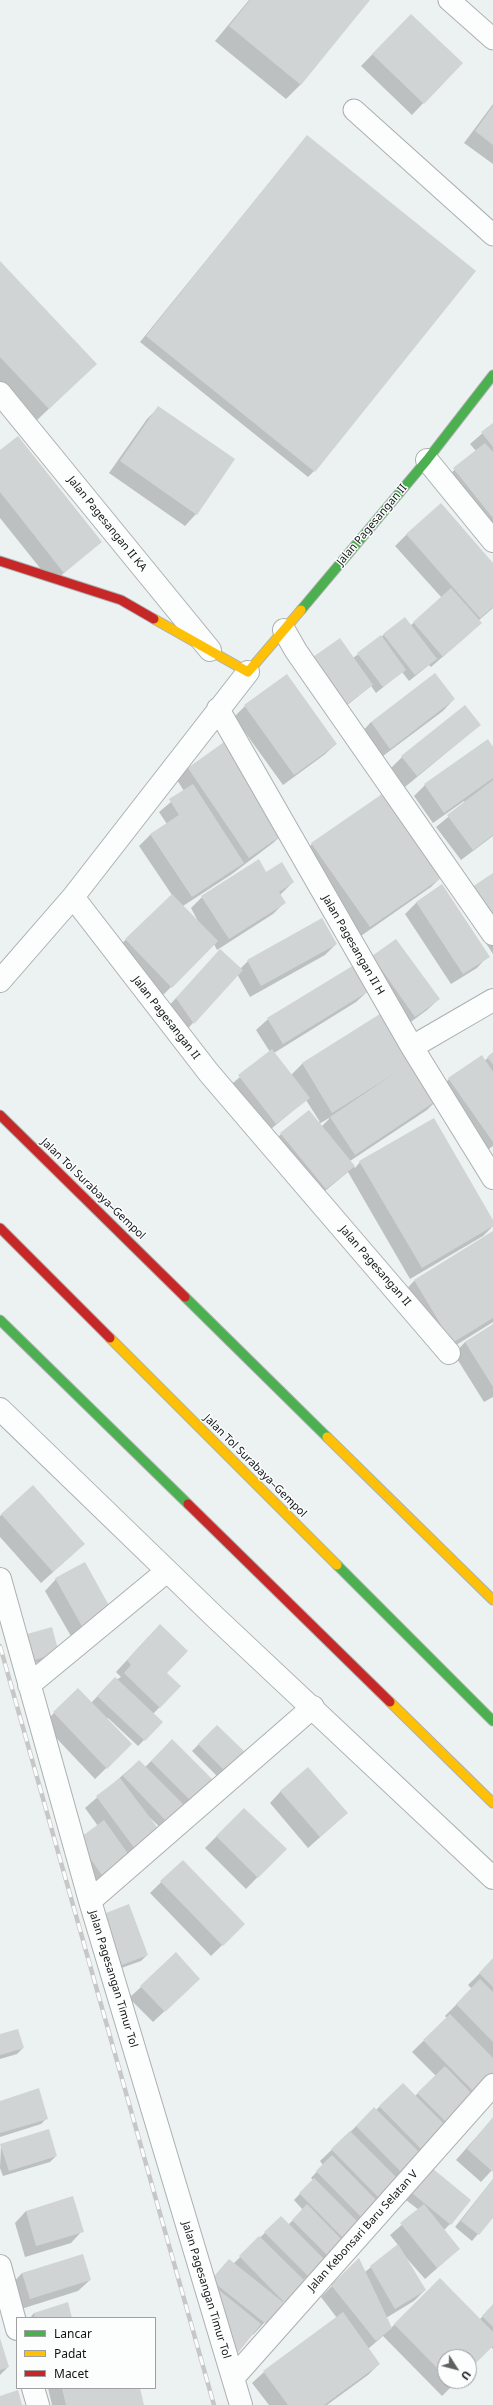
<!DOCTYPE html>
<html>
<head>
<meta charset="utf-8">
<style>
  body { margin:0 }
  #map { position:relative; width:493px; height:2405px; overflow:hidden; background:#ecf1f1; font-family:"Noto Sans",sans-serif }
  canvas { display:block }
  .legend { position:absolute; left:16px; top:2317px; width:140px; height:72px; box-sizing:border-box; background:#fcfefe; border:1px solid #9ea0a1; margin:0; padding:5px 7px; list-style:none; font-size:12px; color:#111415 }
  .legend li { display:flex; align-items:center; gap:8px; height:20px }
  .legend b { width:20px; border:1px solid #9ea0a1 }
  .north { position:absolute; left:437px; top:2349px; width:40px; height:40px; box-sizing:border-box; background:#fcfefe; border:1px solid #9ea0a1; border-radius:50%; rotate:126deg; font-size:11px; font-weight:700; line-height:16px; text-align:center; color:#111415 }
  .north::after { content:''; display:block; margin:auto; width:14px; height:18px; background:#5e6162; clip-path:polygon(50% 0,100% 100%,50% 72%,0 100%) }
</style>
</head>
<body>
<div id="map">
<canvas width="493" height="2405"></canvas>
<ul class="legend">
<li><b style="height:5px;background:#4caf50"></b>Lancar</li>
<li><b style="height:5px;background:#ffc107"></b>Padat</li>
<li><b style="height:5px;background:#c62828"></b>Macet</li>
</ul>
<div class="north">U</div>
</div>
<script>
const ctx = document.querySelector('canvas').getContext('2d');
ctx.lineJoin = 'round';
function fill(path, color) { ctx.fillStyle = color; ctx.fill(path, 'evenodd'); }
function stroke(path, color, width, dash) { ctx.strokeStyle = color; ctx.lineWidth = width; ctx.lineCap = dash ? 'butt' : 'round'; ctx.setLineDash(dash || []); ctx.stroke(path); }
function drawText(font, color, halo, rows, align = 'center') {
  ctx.font = font + ' "Noto Sans",sans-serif'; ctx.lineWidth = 3; ctx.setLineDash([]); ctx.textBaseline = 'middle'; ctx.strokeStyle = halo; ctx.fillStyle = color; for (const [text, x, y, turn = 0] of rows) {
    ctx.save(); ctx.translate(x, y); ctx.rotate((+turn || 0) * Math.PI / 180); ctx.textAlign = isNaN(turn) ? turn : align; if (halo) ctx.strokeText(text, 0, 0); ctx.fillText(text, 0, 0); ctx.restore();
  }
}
fill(new Path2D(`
  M249,0H369L301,84L286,99L215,41Z
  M400,26L461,63L412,115L361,66Z
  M493,104V164L464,143Z
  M307,136L314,471L308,477L140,342Z
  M0,262L81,378L34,423L0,387Z
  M159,407L234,459L196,514L185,526L109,473L147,419Z
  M493,424V533L443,480L476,451L470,444Z
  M0,452L101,542L52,583L0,518Z
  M407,534L493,564V608L478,621L480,623L469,634L431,667L429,665L409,681L402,672L376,693L371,686L336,714L303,669L353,658L405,619L410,626L442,598L395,546Z
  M454,699L443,711L379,759L360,734L371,722Z
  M245,706L336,744L324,755L283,785L234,717Z
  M480,725L405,787L391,768L402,757Z
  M224,743L285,832L273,843L232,874L183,906L199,923L191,908L202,897L266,874L293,882L280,895L285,902L273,914L217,950L214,944L160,998L114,951L172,895L139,846L151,834L167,824L159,812L184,791L177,780L188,768Z
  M493,748V836L461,860L436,827L465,803L464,801L433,823L414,796L425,785Z
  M312,844L442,876L431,887L358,938L301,855Z
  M493,874V954L458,901Z
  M442,886L488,956L477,968L451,984L405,914L416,903Z
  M336,944L325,955L250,997L237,974L183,1034L165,1010L209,962L240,969L248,961Z
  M373,957L439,999L427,1010L404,1027Z
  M368,991L356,1002L274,1053L291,1075L302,1064L383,1013L438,1099L427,1110L350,1161L355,1168L360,1162L493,1222V1226L483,1236L410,1279L348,1172L314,1200L270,1145L281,1134L320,1122L306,1100L265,1134L228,1087L270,1052L256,1030L268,1019ZM329,1118V1119L321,1127L319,1124Z
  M493,1054V1146L482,1154L438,1091L449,1079L484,1061Z
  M493,1233V1322L437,1357L400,1296L414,1281Z
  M493,1325V1397L484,1402L454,1354L465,1342Z
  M33,1487L72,1555L41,1583L0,1537V1516Z
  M56,1579L111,1611L72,1638L45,1591Z
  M52,1628V1659L27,1665L21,1641L27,1635Z
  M149,1636L166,1673L180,1686L153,1714L144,1740L138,1746L108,1718L107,1719L131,1744L95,1779L43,1724L78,1689L91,1703L109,1684L121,1677L116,1672Z
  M217,1726L246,1754L221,1780L192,1751Z
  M172,1741L213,1781L164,1831L148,1816L159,1831L95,1893L66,1852L98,1826L85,1808L139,1761L145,1767Z
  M281,1791L347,1813L308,1848L270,1803Z
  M244,1809L285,1849L246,1889L205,1848Z
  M183,1861L244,1924L211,1956L150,1893Z
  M95,1922L147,1955L141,1961L113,1971Z
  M493,1960V2075L253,2335L205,2287L229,2260L233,2264L281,2217L288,2225L303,2210L294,2200L313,2180L311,2178L323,2165L320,2161L374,2109L376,2110L403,2084L415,2096L436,2076L412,2052L447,2018L445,2016L472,1989L468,1985Z
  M141,1987L187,1990L153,2022L129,1998Z
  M0,2036L23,2048L17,2054L0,2059Z
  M0,2102L47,2118L41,2124L0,2137Z
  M493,2118V2169L481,2182L456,2160Z
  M1,2145L56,2156L50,2162L3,2176L0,2168Z
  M426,2176L450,2224L444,2230L459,2249L425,2279L402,2253L425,2290L414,2301L386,2318L391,2328L440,2280L479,2320L493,2306V2349L491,2347L469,2369V2357H445V2381H457L442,2396L383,2336L368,2349L379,2364L368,2375L327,2405H269L252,2383L264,2372L337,2318L321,2297L359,2259L365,2272L398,2245L390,2235L419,2210L406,2200Z
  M493,2179V2216L472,2241L455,2227Z
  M26,2211L82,2231L71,2243L25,2257L15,2223Z
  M22,2273L90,2280L78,2291L18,2310L11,2285Z
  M34,2313L71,2318H30Z
  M0,2341L8,2367L0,2375Z
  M48,2388H139L143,2405H52Z`), '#0003');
fill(new Path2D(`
  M250,0H370L301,85L229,26Z
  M411,14L463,63L424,104L372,54Z
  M493,106V145L475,131Z
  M307,135L476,271L315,472L146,336Z
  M0,261L97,364L49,409L0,357Z
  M158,406L235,459L197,515L120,461Z
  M493,423V447L481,432Z
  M18,436L102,542L64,573L0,492V450Z
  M485,443L493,452V518L453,468Z
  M441,503L493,563V607L480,618L406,534Z
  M451,588L482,623L443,657L413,622Z
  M405,617L437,659L415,675L383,634Z
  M381,635L406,670L383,687L357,653Z
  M340,638L373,685L347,704L313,657Z
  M435,673L455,699L390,749L371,722Z
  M287,674L337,744L294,775L244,705Z
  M465,705L481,725L417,776L401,756Z
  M488,739L493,747V778L444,813L424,784Z
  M224,742L286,832L249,858L188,768Z
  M493,780V835L473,850L447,815Z
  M193,784L244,863L192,897L150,834L179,815L169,799Z
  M385,792L444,876L370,927L311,843Z
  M259,859L266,872L282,862L294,882L279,892L286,903L229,939L201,896Z
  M493,873V926L469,889Z
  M442,884L490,957L463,974L416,902Z
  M172,894L218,941L172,988L125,939Z
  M322,918L337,944L261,986L247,960Z
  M396,939L440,999L415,1017L372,956Z
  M220,949L243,970L194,1024L176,998Z
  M354,965L369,991L283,1044L267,1018Z
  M383,1012L439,1099L355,1155L330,1117L395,1073L332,1113L302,1063Z
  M272,1049L310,1098L276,1124L238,1075Z
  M493,1052V1065L487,1057Z
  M482,1055L493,1072V1142L448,1078Z
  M309,1110L355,1166L326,1189L280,1133Z
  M434,1118L493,1220V1226L422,1268L359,1161Z
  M493,1231V1318L452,1343L414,1280Z
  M493,1324V1387L465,1342Z
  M33,1485L85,1544L53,1572L1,1514Z
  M85,1562L112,1611L83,1628L55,1578Z
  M160,1624L188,1651L167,1673L181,1686L160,1708L124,1673L131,1665L127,1660Z
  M52,1627L59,1653L34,1660L27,1634Z
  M115,1677L163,1722L145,1741L97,1696Z
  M78,1688L132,1744L107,1769L53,1712Z
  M217,1725L247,1754L228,1774L198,1744Z
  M172,1739L214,1781L193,1803L151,1761Z
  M139,1760L188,1809L171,1826L123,1776Z
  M308,1767L348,1813L320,1837L280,1791Z
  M120,1778L160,1831L135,1849L96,1796Z
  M244,1808L287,1849L258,1878L216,1836Z
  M104,1820L134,1862L107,1882L77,1840Z
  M183,1860L245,1924L223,1946L160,1881Z
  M129,1904L148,1955L119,1966L101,1915Z
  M176,1952L200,1979L165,2012L140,1986Z
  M493,1958V1987L479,1973Z
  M480,1979L493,1992V2042L456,2004Z
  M450,2014L493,2058V2077L476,2094L423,2040Z
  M18,2029L24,2048L0,2055V2034Z
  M445,2066L475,2097L447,2123L417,2093Z
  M403,2083L447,2127L423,2151L379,2106Z
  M39,2088L48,2119L0,2133V2101Z
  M374,2107L421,2154L402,2173L356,2126Z
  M493,2117V2172L467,2149Z
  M49,2129L57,2156L9,2171L0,2144Z
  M350,2131L399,2180L380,2199L331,2149Z
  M332,2155L380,2204L364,2220L316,2171Z
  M432,2168L471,2200L451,2225L412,2193Z
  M314,2178L360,2224L344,2239L299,2193Z
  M493,2179V2218L479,2235L461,2221Z
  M73,2196L84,2232L36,2246L26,2211Z
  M307,2204L344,2242L329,2257L292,2220Z
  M424,2204L460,2249L437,2268L400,2223Z
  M281,2216L326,2261L310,2278L264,2232Z
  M259,2236L306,2282L285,2303L239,2256Z
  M398,2244L426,2290L395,2309L370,2266Z
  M83,2254L91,2280L30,2299L22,2273Z
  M359,2258L392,2328L376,2341L331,2285Z
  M229,2259L284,2303L266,2324L211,2280Z
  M440,2278L493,2332V2346L469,2370V2357H445V2376L394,2324Z
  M209,2282L261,2324L237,2354L224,2341Z
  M68,2302L72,2318H35L34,2313Z
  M493,2304V2327L482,2316Z
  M343,2312L380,2364L324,2405H288L263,2371Z
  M0,2338L9,2367L0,2370Z
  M62,2388H140L144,2405H66Z
  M18,2390L22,2405H0V2396Z`), '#d0d4d5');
const lane = new Path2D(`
  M449,0L493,39
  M354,110L493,235`);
const street = new Path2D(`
  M0,393L210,650
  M427,460L493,541
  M284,630L296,651L493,934
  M218,709L412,1047L493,1178
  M73,897L209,1073L449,1353
  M0,981L73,897L248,672
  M412,1047L493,1000
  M0,1409L215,1617L493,1878
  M0,1579L90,1901L241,2405
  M29,1685L167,1571
  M90,1901L313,1707
  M0,2266L17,2329
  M233,2378L493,2085
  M33,2388L38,2405`);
const fast = new Path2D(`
  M301,610L427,460L493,375
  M185,1297L327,1437
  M0,1320L188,1504
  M337,1565L493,1721`);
const slow = new Path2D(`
  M154,619L248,672L301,610
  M110,1338L337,1565
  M327,1437L493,1600
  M390,1702L493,1803`);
const jam = new Path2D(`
  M0,561L121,600L154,619
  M0,1115L185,1297
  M0,1228L110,1338
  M188,1504L390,1702`);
stroke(lane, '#acb0b0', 23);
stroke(street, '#acb0b0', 24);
stroke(fast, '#acb0b0', 11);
stroke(slow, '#acb0b0', 11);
stroke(jam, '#acb0b0', 11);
stroke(lane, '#fcfdfd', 21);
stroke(street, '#fcfdfd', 22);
stroke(fast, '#4caf50', 9);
stroke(slow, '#ffc107', 9);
stroke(jam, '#c62828', 9);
const rail = new Path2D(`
  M0,1646L214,2405`);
stroke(rail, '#c7c7c7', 4.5);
stroke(rail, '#fcfefe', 3, [9]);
drawText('11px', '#111415', '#fcfefe', [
  ["Jalan Pagesangan II KA",107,524,51],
  ["Jalan Pagesangan II",372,525,-50],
  ["Jalan Pagesangan II H",353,945,60],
  ["Jalan Pagesangan II",166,1018,52],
  ["Jalan Tol Surabaya–Gempol",93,1189,44],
  ["Jalan Pagesangan II",375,1266,49],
  ["Jalan Tol Surabaya–Gempol",255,1466,45],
  ["Jalan Pagesangan Timur Tol",113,1979,73],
  ["Jalan Kebonsari Baru Selatan V",363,2231,-48],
  ["Jalan Pagesangan Timur Tol",206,2290,73]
]);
</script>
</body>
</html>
